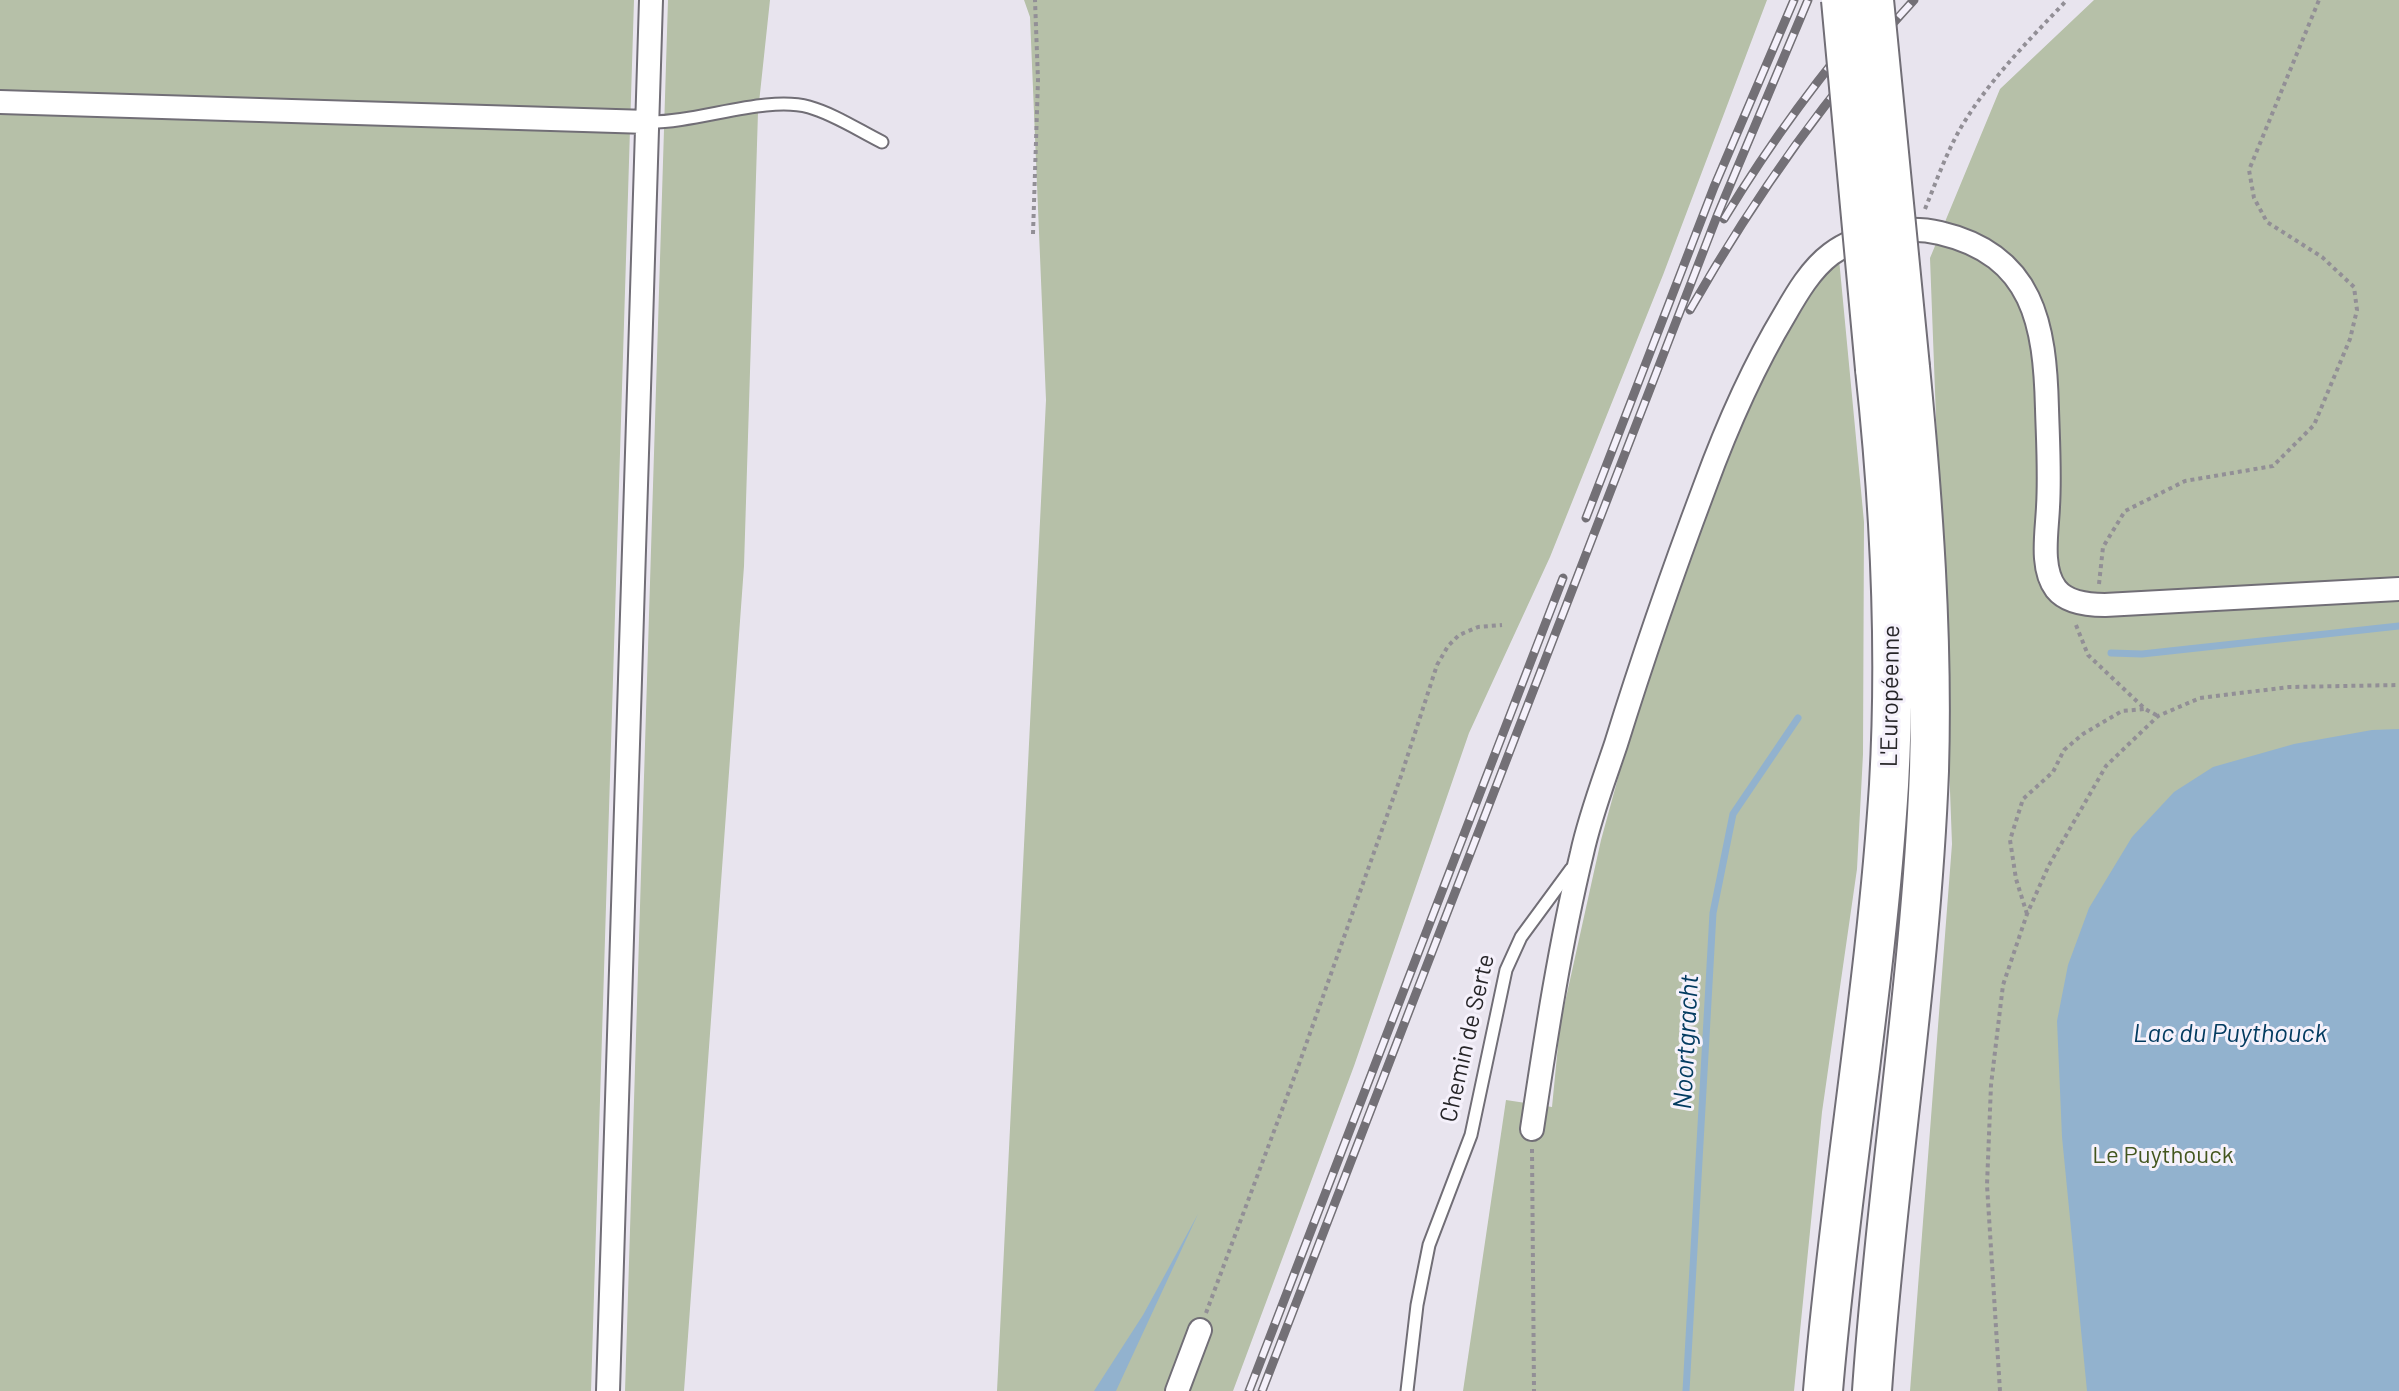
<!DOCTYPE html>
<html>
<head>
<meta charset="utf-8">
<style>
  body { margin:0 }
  canvas { display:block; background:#e8e4ee }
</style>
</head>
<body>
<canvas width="2399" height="1391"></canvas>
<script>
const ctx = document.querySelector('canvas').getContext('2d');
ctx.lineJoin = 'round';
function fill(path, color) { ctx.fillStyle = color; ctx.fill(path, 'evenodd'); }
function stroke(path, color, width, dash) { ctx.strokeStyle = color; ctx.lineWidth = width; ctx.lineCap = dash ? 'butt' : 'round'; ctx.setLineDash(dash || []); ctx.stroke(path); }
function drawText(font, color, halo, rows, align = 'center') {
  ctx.font = font + ' Barlow,sans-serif'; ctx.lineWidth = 6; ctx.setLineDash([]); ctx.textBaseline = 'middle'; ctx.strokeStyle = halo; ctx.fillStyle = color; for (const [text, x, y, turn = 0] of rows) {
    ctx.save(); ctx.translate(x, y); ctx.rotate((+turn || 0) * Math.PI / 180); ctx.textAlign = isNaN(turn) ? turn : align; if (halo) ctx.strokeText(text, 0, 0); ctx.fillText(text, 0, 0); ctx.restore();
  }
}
fill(new Path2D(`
  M0,0H634L591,1391H0Z
  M668,0H770L758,112L744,566L684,1391H625Z
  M1024,0H1767L1663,275L1550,557L1469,733L1354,1066L1233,1391H997L1046,400L1030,17Z
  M2094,0H2399V1391H1910L1952,844L1930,258L2000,89Z
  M1839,259L1864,522L1863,754L1857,869L1822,1112L1794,1391H1463L1506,1100L1552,1107L1560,1025L1601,840L1644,683L1725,463L1743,366Z`), '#b6c0a8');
fill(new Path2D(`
  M2399,729V1391H2087L2062,1137L2057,1021L2068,965L2089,908L2132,837L2174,792L2213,767L2294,744L2372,730Z
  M1198,1214L1116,1391H1094L1143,1315Z`), '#92b2ce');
stroke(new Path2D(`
  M2111,653L2142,654L2399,626
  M1686,1391L1713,913L1733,814L1798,718`), '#92b2ce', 7);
const service = new Path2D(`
  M648,122C697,123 766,95 809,107C834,114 858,130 882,142
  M1407,1391L1417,1305L1429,1245L1471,1135L1506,970L1521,937L1571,869`);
const minor = new Path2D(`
  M0,102L648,122
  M1532,1129C1546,1036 1560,944 1582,853C1590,816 1604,780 1616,744C1643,657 1673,571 1705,486C1727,426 1752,369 1785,314C1797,293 1811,269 1831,254C1859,233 1906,225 1940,233C2034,255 2045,325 2047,409C2048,442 2050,474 2048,507C2047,532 2040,568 2056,589C2067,603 2088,605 2105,605L2399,589
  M608,1391L651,0
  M1177,1391L1200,1330`);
const motorway = new Path2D(`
  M1823,1391C1840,1188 1876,988 1889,785C1897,646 1890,507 1875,369
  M1872,1391C1886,1184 1921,979 1929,771C1933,637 1923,501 1910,367`);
stroke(service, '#716e76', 15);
stroke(minor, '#716e76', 26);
stroke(motorway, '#716e76', 42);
stroke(new Path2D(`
  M1925,209C1936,182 1946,154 1960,129C1989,80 2028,41 2067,0
  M1033,234L1038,80L1035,0
  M2099,584L2103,547L2125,511L2185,481L2273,466L2314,425L2350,339L2357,310L2354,287L2322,257L2267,222L2254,198L2249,170L2319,0
  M2076,625L2088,655L2145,709L2158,716
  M2027,914L2016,879L2010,840L2023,799L2053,772L2064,750L2083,734L2122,711L2145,709
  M1532,1149L1534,1391
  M1206,1313L1298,1067L1401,776L1437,665L1448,646L1459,635L1478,627L1502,625
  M2000,1391L1987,1185L1991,1085L2003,985L2027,914L2049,865L2106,766L2158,716L2200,698L2289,687L2399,685`), '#928f96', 4, [4, 4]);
stroke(service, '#fff', 11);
stroke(minor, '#fff', 22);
stroke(motorway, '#fff', 38);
const rail = new Path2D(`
  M1724,219C1771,141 1825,68 1885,0
  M1690,310C1754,198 1826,95 1914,0
  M1586,518L1714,187L1794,0
  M1249,1391L1563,578
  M1262,1391L1717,216L1808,0`);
stroke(rail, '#737076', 9);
stroke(rail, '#f5f1fb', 6, [18]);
const motorwayBridge = new Path2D(`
  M1841,0L1875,369
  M1874,0L1910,367`);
stroke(motorwayBridge, '#716e76', 42, []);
stroke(motorwayBridge, '#fff', 38);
drawText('24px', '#262528', '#f5f1fb', [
  ["L'Européenne",1890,696,-89],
  ["Chemin de Serte",1467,1038,-77]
]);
drawText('24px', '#43561e', '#f5f1fb', [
  ["Le Puythouck",2163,1155]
]);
drawText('italic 26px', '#033b60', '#f5f1fb', [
  ["Lac du Puythouck",2230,1033],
  ["Noortgracht",1686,1042,-87]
]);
</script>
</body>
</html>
